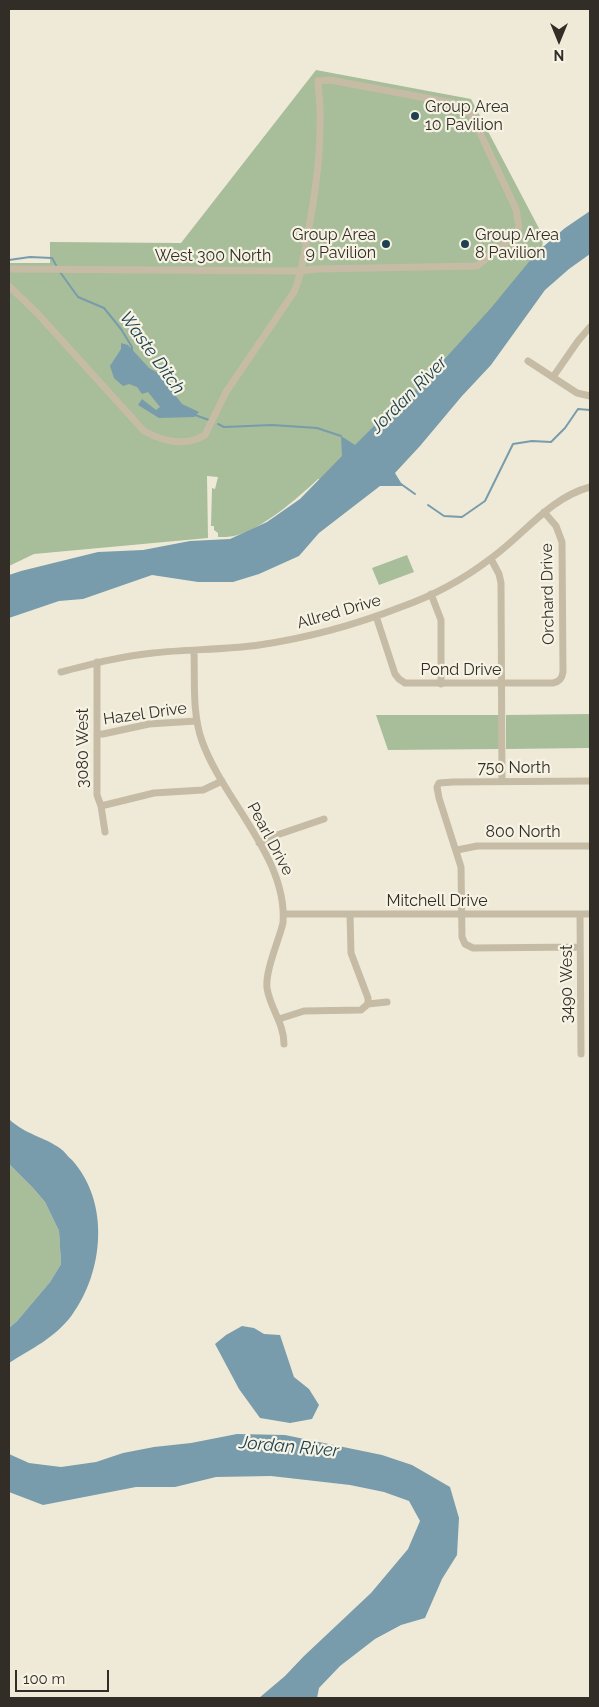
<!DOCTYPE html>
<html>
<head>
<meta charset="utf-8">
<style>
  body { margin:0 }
  #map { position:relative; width:599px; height:1707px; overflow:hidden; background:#efead8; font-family:Raleway,sans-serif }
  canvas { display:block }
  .frame { position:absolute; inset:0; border:10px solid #322d26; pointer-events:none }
  .north { position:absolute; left:534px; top:15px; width:50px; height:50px; -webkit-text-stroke:4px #f7f3e4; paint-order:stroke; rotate:180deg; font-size:14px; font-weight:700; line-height:20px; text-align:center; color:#322d26 }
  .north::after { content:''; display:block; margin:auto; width:18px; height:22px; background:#322d26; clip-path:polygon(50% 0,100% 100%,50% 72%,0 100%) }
  .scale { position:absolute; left:15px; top:1670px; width:94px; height:22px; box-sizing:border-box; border:2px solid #322d26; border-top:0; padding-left:6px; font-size:15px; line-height:18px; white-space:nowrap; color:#322d26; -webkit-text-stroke:4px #f7f3e4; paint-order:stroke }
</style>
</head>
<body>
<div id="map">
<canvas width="599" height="1707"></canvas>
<div class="frame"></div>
<div class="north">N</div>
<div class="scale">100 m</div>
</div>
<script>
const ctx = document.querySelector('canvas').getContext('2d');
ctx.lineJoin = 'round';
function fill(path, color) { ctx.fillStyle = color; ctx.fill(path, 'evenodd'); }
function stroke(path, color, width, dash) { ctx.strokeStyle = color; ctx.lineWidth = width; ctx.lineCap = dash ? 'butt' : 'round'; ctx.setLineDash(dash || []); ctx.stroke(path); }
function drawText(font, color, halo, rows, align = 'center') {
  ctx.font = font + ' Raleway,sans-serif'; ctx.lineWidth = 4.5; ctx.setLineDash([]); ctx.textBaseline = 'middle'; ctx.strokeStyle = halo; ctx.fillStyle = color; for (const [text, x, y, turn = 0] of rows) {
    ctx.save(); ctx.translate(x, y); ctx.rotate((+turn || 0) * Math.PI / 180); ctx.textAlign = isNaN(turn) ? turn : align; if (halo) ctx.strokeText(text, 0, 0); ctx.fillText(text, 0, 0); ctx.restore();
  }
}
fill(new Path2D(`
  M316,70L471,99L543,236L542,253L428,387L331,479H318C298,498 261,530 234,536C229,537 223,537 218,537V533L214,530V526H211L212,488L215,489L218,477L207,476L208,538L34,554L9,566V263H50V242L181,243Z
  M407,555L414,572L379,585L372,568Z
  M590,714V748L506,749V715Z
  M376,715H499V749L388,750Z
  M9,1164L33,1188L45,1202L59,1231L61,1264L50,1282L17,1321L9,1328Z`), '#a8bd99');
fill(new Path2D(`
  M590,211V254L569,269L545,290L491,365L462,396L420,446L395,473L403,486H380L319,533L299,556L259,574L233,582H198L152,575L83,599L59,601L9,618V575L21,571L98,552L143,550L190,541L230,539L267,522L300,499L342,456L341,436L355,445L388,412L422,384L491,308L537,252L565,228Z
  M121,343L128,345L149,368L158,373L182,404L199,412L194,417L159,418L138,405L142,399L156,410L160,407L148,392L142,394L137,387L129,384L123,386L114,378L110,366L121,349Z
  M9,1119C24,1134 45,1137 61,1149C65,1152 68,1157 72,1160C110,1202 104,1271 72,1315C55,1338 31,1349 9,1363V1328L17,1321L50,1282L61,1264L59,1231L45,1202L33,1188L9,1164Z
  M242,1326L254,1328L264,1334L280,1335L294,1377L309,1389L319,1405L312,1419L290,1423L260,1418L239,1389L215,1344L226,1335Z
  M237,1434L285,1435L382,1455L412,1465L450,1487L459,1518L457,1555L442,1579L425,1618L401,1625L375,1639L340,1666L319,1688L317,1698H259L285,1676L304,1656L371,1593L408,1549L420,1521L409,1501L384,1492L350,1485L271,1476L216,1477L175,1487H136L43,1505L9,1492V1454L29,1463L61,1467L96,1462L123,1453L154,1447L191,1443Z`), '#789cab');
stroke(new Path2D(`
  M9,260L30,257L52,258L57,267
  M60,272L78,297L104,308L121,329L132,347V351
  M195,415L209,420
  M218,424L224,427L272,425L317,428L341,436
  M401,484L415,494
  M428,505L444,516L462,517L485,501L513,444L532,441L551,442L565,428L578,409L590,410`), '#789cab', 2);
stroke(new Path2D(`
  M9,269L300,271L316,269L477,266L515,235L519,227L516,209L472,116L465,108L453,103L330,80L318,81C319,96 321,111 320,126C320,165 313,206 306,244C303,260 301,277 294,292L226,392L205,435C185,447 164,442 144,431L37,313L9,286
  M528,361L577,393L590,396
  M553,377L578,341L590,327
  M491,559L499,574L501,583L502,781
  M431,594L441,620V684
  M376,616L395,674L399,679L405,683H553C559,682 562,679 563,672L562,542L556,526L544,512
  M194,651C195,681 192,713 202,741C223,800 288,858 283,923C279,940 265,971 267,988C270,1008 284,1023 284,1044
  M97,662V795L101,806L105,832
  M61,672C92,664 122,656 153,653C189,649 224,650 259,645C307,638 355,625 401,607C432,596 464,579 490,559C524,535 549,498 590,487
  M97,734H103L149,724L196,721
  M101,806L154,793L203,790L222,781
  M259,843L274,836L324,819
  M457,850L477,846H590
  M284,914H590
  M580,914L581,1054
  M350,915L351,953L368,998V1004
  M580,947L473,948L465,944L462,937L461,867L439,798L437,787L439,783L453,782L590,781
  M279,1019L304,1011L361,1010L368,1004L387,1002`), '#c6bca5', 7);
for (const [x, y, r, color] of [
  [415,116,5,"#1e4151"],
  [386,244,5,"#1e4151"],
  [465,244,5,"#1e4151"]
]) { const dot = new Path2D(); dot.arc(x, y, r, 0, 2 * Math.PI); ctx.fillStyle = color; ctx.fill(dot); stroke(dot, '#f7f3e4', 2); }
drawText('16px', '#322d26', '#f7f3e4', [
  ["Group Area",425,107],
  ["10 Pavilion",425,125],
  ["Group Area",376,235,"right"],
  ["9 Pavilion",376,253,"right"],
  ["Group Area",475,235],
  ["8 Pavilion",475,253]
], 'left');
drawText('16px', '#322d26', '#f7f3e4', [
  ["West 300 North",213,256],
  ["Orchard Drive",548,594,-91],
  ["Allred Drive",339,612,-16],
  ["Pond Drive",461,670],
  ["Hazel Drive",145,714,-8],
  ["3080 West",83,748,-90],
  ["750 North",514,768],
  ["800 North",523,832],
  ["Pearl Drive",270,839,62],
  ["Mitchell Drive",437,901],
  ["3490 West",567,984,-90]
]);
drawText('italic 18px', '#1e4151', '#f7f3e4', [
  ["Waste Ditch",152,353,54],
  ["Jordan River",409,395,-45],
  ["Jordan River",289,1447,5]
]);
</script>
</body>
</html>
